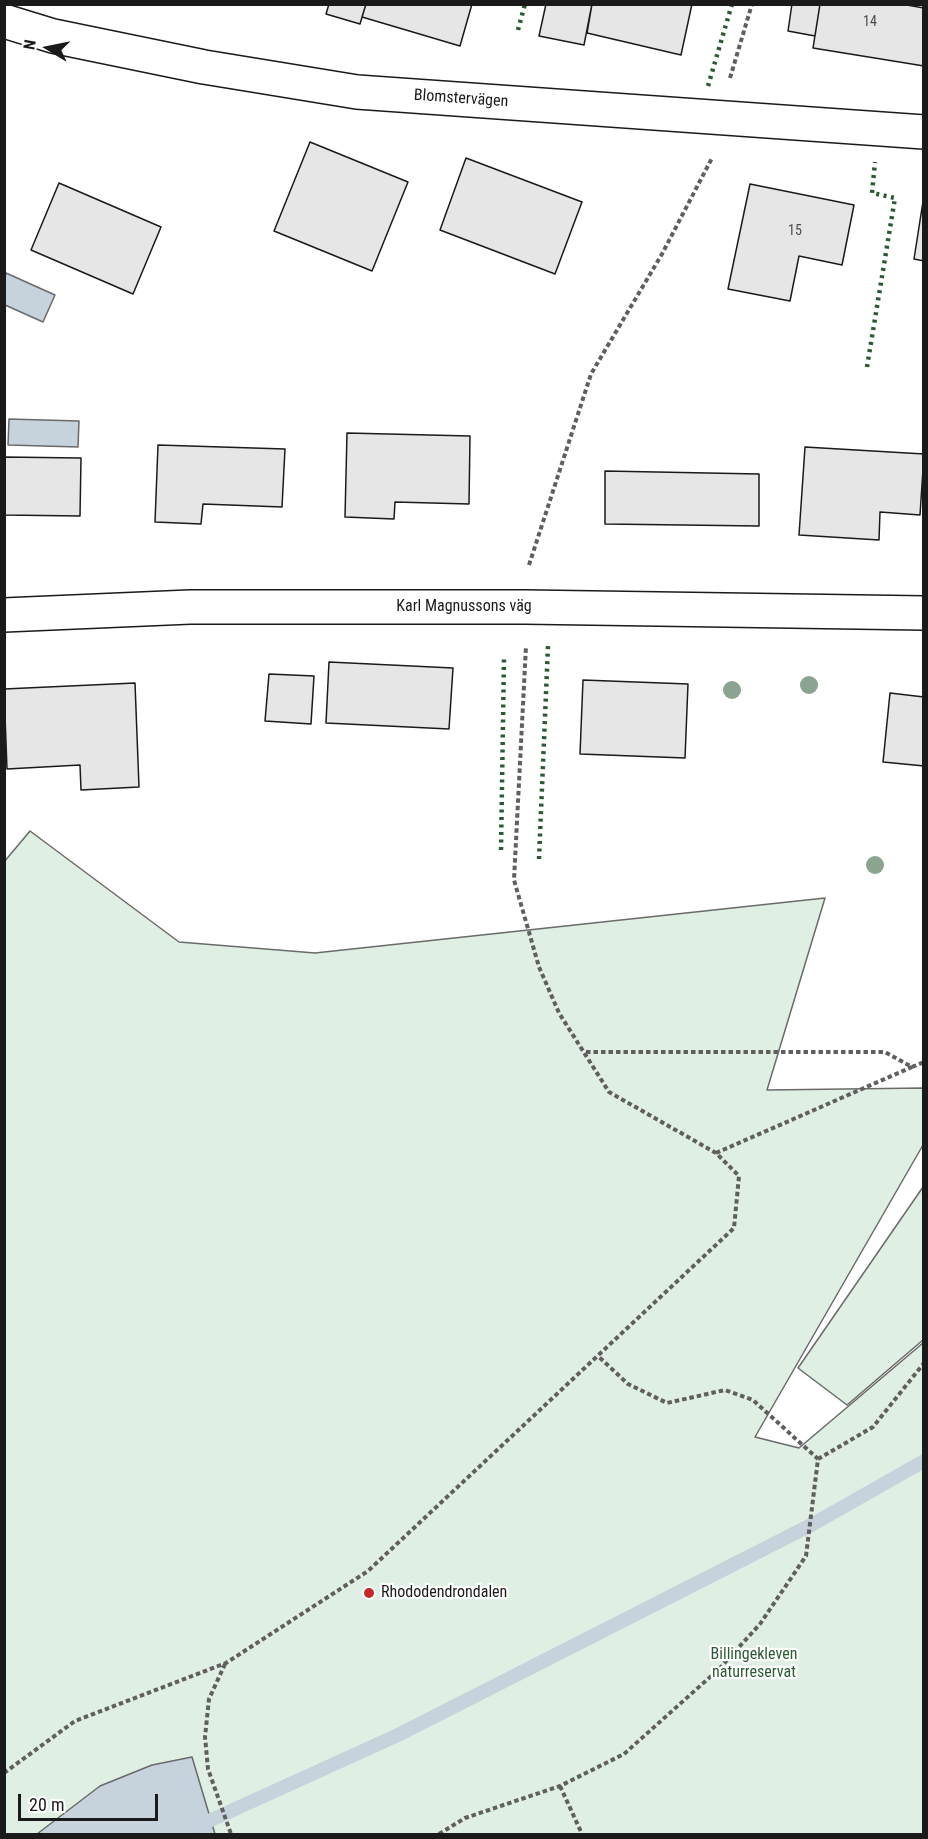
<!DOCTYPE html>
<html>
<head>
<meta charset="utf-8">
<style>
  body { margin:0 }
  #map { position:relative; width:928px; height:1839px; overflow:hidden; background:#fff; font-family:"Roboto Condensed",sans-serif }
  canvas { display:block }
  .frame { position:absolute; inset:0; border:6px solid #1a1a1a; pointer-events:none }
  .north { position:absolute; left:18px; top:18px; width:60px; height:60px; -webkit-text-stroke:4px #fff; paint-order:stroke; rotate:280deg; font-size:16px; font-weight:700; line-height:24px; text-align:center; color:#1a1a1a }
  .north::after { content:''; display:block; margin:auto; width:21px; height:27px; background:#1a1a1a; clip-path:polygon(50% 0,100% 100%,50% 72%,0 100%) }
  .scale { position:absolute; left:18px; top:1794px; width:140px; height:27px; box-sizing:border-box; border:3px solid #1a1a1a; border-top:0; padding-left:8px; font-size:18px; line-height:21px; white-space:nowrap; color:#1a1a1a; -webkit-text-stroke:4px #fff; paint-order:stroke }
</style>
</head>
<body>
<div id="map">
<canvas width="928" height="1839"></canvas>
<div class="frame"></div>
<div class="north">N</div>
<div class="scale">20 m</div>
</div>
<script>
const ctx = document.querySelector('canvas').getContext('2d');
ctx.lineJoin = 'round';
function fill(path, color) { ctx.fillStyle = color; ctx.fill(path, 'evenodd'); }
function stroke(path, color, width, dash) { ctx.strokeStyle = color; ctx.lineWidth = width; ctx.lineCap = dash ? 'butt' : 'round'; ctx.setLineDash(dash || []); ctx.stroke(path); }
function drawText(font, color, halo, rows, align = 'center') {
  ctx.font = font + ' "Roboto Condensed",sans-serif'; ctx.lineWidth = 4.5; ctx.setLineDash([]); ctx.textBaseline = 'middle'; ctx.strokeStyle = halo; ctx.fillStyle = color; for (const [text, x, y, turn = 0] of rows) {
    ctx.save(); ctx.translate(x, y); ctx.rotate((+turn || 0) * Math.PI / 180); ctx.textAlign = isNaN(turn) ? turn : align; if (halo) ctx.strokeText(text, 0, 0); ctx.fillText(text, 0, 0); ctx.restore();
  }
}
const green = new Path2D(`
  M30,831L179,942L315,953L825,898L767,1090L923,1088V1145L755,1437L799,1448L923,1343V1834H5L4,862Z
  M923,1187V1340L847,1405L798,1368Z`);
fill(green, '#e0efe3');
stroke(green, '#6a6a6a', 1.5);
const water = new Path2D(`
  M6,273L55,295L43,322L5,305V277Z
  M9,419L79,421L78,447L8,445Z
  M192,1757L215,1834H37L100,1786L152,1765Z`);
fill(water, '#c6d2dc');
stroke(water, '#6a6a6a', 1.5);
stroke(new Path2D(`
  M172,1834L211,1820L398,1735L813,1524L924,1461`), '#c6d2dc', 14);
const building = new Path2D(`
  M329,4H366L360,24L326,14Z
  M366,4H472L460,46L362,17Z
  M546,4H592L584,45L539,36Z
  M592,4H692L681,55L587,33Z
  M792,4H820L815,36L788,31Z
  M820,4H901L924,8V66L813,48Z
  M310,142L408,182L372,271L274,231Z
  M466,158L582,202L555,274L440,230Z
  M59,183L161,227L133,294L31,250Z
  M750,184L854,205L842,265L799,256L790,301L728,289Z
  M924,195V261L914,259Z
  M347,433L470,436L469,504L395,502L394,519L345,517Z
  M158,445L285,449L282,507L203,504L201,524L155,522Z
  M805,447L924,454L920,515L880,512L879,540L799,535Z
  M4,457L81,458L80,516L4,515Z
  M605,471L759,474V526L605,524Z
  M329,662L453,668L449,729L326,723Z
  M269,674L314,676L311,724L265,721Z
  M583,680L688,684L685,758L580,754Z
  M135,683L139,787L81,790L80,765L7,769L4,689Z
  M890,693L924,697V766L883,762Z`);
fill(building, '#e6e6e6');
stroke(building, '#1a1a1a', 1.5);
const minor = new Path2D(`
  M4,21L53,36L204,67L357,92L924,132
  M4,615L190,607H525L924,613`);
stroke(minor, '#1a1a1a', 36);
stroke(new Path2D(`
  M730,78L752,4
  M529,565L591,374L662,254L712,158
  M586,1052H885L912,1067L924,1062
  M716,1153L912,1067
  M818,1459L873,1427L924,1363
  M225,1664L209,1699L205,1737L208,1769L231,1834
  M4,1773L75,1721L226,1663L368,1571L734,1228L739,1176L716,1153L609,1092L559,1013L539,967L514,880L526,646
  M560,1786L582,1834
  M439,1834L465,1818L560,1786L624,1754L719,1669L760,1624L806,1556L818,1459L753,1400L725,1390L667,1403L628,1384L598,1356`), '#5f5f5f', 4, [4.5, 3]);
stroke(minor, '#fff', 33);
stroke(new Path2D(`
  M518,30L525,4
  M708,86L732,4
  M867,367L895,198L872,193L875,162
  M501,850L504,658
  M539,859L548,646`), '#2b5a34', 4.5, [3, 4.5]);
ctx.fillStyle = '#8aa48f';
for (const [x, y] of [
  [809,685],
  [732,690],
  [875,865]
]) { ctx.beginPath(); ctx.arc(x, y, 9, 0, 2 * Math.PI); ctx.fill(); }
for (const [x, y, r, color] of [
  [369,1593,6,"#c62828"]
]) { const dot = new Path2D(); dot.arc(x, y, r, 0, 2 * Math.PI); ctx.fillStyle = color; ctx.fill(dot); stroke(dot, '#fff', 2); }
drawText('14px', '#4d4d4d', null, [
  ["14",870,22],
  ["15",795,231]
]);
drawText('16px', '#1a1a1a', '#fff', [
  ["Blomstervägen",461,99,4],
  ["Karl Magnussons väg",464,607]
]);
drawText('16px', '#1a1a1a', '#fff', [
  ["Rhododendrondalen",381,1593]
], 'left');
drawText('16px', '#2b5a34', '#fff', [
  ["Billingekleven",754,1655],
  ["naturreservat",754,1673]
]);
</script>
</body>
</html>
